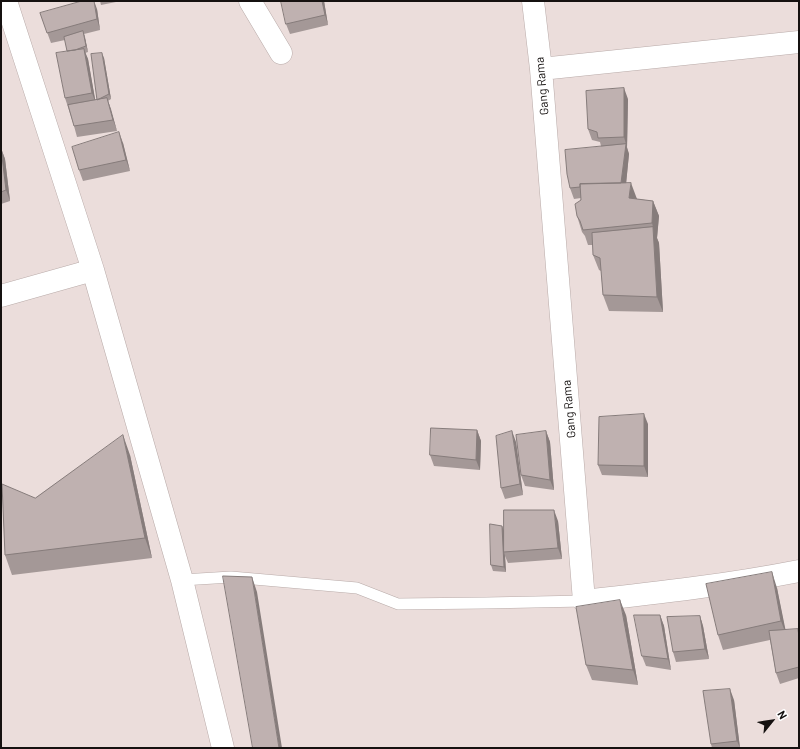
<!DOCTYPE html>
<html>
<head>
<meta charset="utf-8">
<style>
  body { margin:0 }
  #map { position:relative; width:800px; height:749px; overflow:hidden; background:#ebdddb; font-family:Barlow,sans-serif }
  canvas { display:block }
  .frame { position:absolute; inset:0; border:2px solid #151110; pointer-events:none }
  .north { position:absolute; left:752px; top:701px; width:40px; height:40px; -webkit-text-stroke:3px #fff; paint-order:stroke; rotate:60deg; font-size:11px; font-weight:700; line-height:16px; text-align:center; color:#151110 }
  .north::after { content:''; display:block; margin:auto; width:14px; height:18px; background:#151110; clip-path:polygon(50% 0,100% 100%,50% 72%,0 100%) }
</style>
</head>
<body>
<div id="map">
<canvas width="800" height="749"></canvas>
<div class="frame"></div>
<div class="north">N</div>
</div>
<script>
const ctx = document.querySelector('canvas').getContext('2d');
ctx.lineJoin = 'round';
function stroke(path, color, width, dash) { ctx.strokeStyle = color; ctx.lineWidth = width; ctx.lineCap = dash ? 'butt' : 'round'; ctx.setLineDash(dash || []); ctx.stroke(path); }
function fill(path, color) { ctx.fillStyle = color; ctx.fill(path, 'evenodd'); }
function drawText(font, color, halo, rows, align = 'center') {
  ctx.font = font + ' Barlow,sans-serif'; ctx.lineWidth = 4; ctx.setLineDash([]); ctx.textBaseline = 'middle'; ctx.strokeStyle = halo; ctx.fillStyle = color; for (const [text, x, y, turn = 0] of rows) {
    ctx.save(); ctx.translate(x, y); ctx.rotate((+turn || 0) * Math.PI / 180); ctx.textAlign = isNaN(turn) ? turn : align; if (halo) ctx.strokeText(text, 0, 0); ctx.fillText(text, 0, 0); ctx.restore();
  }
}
const lane = new Path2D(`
  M182,580L231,577L357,588L398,604L486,603L584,601`);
const street = new Path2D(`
  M6,1L93,270L182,580L223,748
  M250,1L281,53
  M533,1L541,69L584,601C656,593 728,585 799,571
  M541,69L799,42
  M1,296L93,270`);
stroke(lane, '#b8aaa8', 12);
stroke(street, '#b8aaa8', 23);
stroke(lane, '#fff', 11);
stroke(street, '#fff', 22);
fill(new Path2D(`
  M46,1H53L47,2Z
  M100,1H121L101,5Z
  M324,1L328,25L290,34L286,24Z
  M97,9L100,30L84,34L88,52L85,53L88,59L95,100H97L104,58L111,99L108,101L117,131L77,137L74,126L68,107L65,98L67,51L65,40L51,43L40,13Z
  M628,99L627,148L629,154L626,183L637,199L653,201L659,216L657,238L659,243L663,312L609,311L603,295L601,271L599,270L593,255V245H588L585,236L582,232L577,216L581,198L574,199L570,188L601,146L600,142L592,140L588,129Z
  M123,143L130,171L83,181L79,170Z
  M1,148L5,159L10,201L1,204Z
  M648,424V477L602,475L598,465Z
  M477,430L481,441L480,470L434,466L430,455Z
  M546,431L550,442L554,490L525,486L521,475Z
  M516,442L523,495L505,499L501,488Z
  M130,455L152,558L12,575L5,555Z
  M558,521L562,559L508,563L505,556L506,572L493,571L491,565L502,526L504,531Z
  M777,588L785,630L799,632V678L780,684L776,673L770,640L723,650L718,635Z
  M626,615L638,685L592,680L586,665Z
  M660,615L664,626L671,670L646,666L642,656Z
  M700,616L703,626L709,659L676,662L673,652Z
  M734,700L740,748H712L711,744Z`), '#a49897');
fill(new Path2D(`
  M94,1L97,9L100,30L97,19Z
  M322,1H324L328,25L325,15Z
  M83,31L85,37L88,52L86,46Z
  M84,49L88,59L96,104L92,93Z
  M102,53L104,58L111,99L109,94Z
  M624,88L628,99L627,148L624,137Z
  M107,98L111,109L117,131L113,120Z
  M119,132L123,143L130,171L126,160Z
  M626,144L629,154L625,195L621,184Z
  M1,148L5,159L10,201L6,190Z
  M631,183L637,199L635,214L629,198Z
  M653,201L659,216L657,238L659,243L663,312L657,297L653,227L652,223Z
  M644,414L648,424V477L644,466Z
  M477,430L481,441L480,470L476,460Z
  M512,431L516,442L523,495L520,484Z
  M546,431L550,442L554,490L550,480Z
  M123,435L130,455L152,558L145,538Z
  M554,510L558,521L562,559L558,548Z
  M502,526L504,532V552L505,556L506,572L504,567Z
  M772,572L777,588L787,637L781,621Z
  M252,577L257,592L282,748H279Z
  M620,600L626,615L638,685L633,670Z
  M660,615L664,626L671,670L668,659Z
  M700,616L703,626L709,659L705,649Z
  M730,689L734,700L740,748L737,741Z`), '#867c7b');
const building = new Path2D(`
  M82,1H94L97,19L47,33L40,13Z
  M281,1H322L325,15L286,24Z
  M83,31L86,46L75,50L67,51L64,37Z
  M84,49L92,93L65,98L56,53Z
  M102,53L109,94L97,100L91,54Z
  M624,88V137L598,138L597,132L588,129L586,91Z
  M107,98L113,120L74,126L68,105Z
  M119,132L126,160L79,170L72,147Z
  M626,144L621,183L580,184V187L570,188L567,174L565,150Z
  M1,148L6,190L1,192Z
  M631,183L629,198L653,201L652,223L583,230L580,221L577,216L575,204L581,200L580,184Z
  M653,227L657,297L603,295L600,258L593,255L592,233Z
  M644,414V466L598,465L599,417Z
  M431,428L477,430L476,460L430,455Z
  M512,431L520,484L501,488L496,436Z
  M546,431L550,480L521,475L516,435Z
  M123,435L145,538L5,555L2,484L35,498Z
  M504,510H554L558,548L504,552Z
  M490,524L502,526L504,567L491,565Z
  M772,572L781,621L718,635L706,584Z
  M223,576L252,577L279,748H253Z
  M620,600L633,670L586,665L576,607Z
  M634,615H660L668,659L642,656Z
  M700,616L705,649L673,652L667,617Z
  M798,629L799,637V667L776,673L769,631Z
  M730,689L737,741L711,744L703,691Z`);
fill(building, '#bfb1b0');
stroke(building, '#867c7b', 1);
drawText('12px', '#151110', '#fff', [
  ["Gang Rama",542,86,-95],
  ["Gang Rama",569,409,-95]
]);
</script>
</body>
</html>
